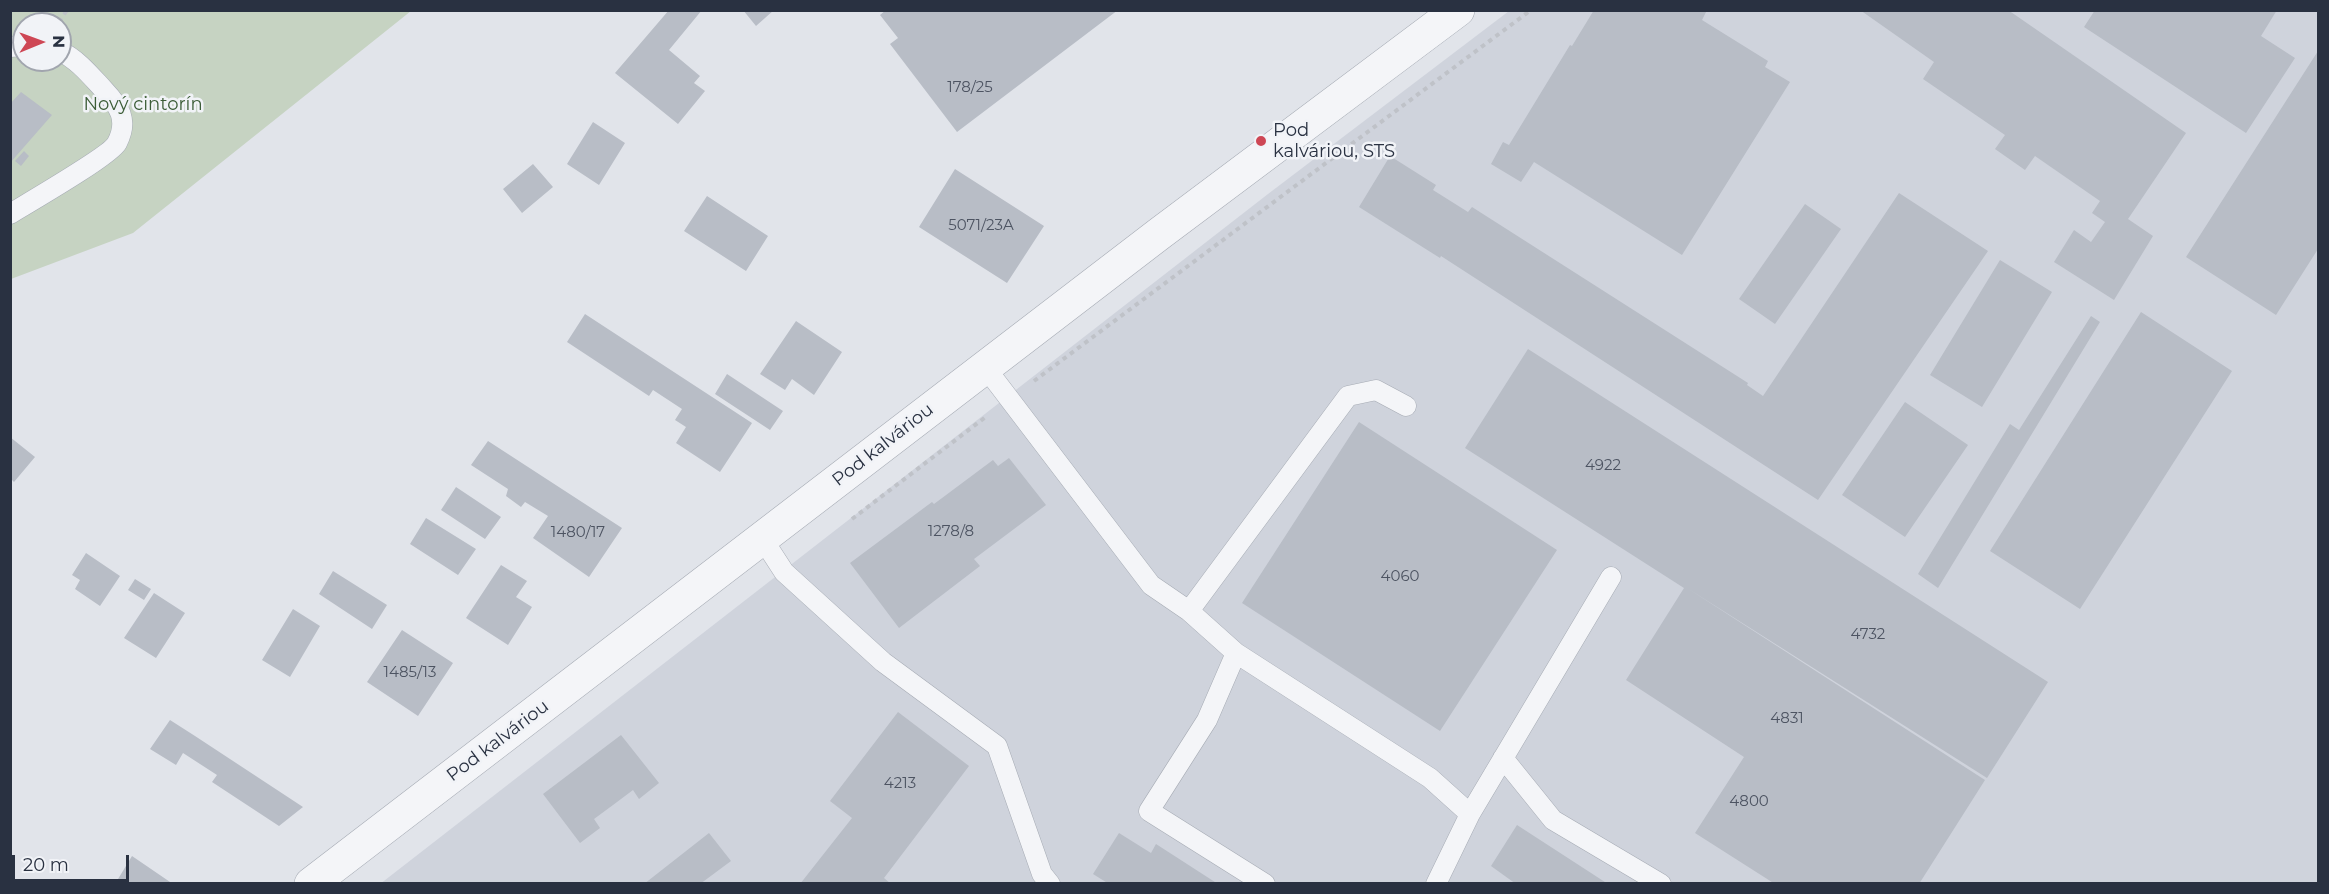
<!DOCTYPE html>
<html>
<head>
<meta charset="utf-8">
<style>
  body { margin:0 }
  #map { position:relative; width:2329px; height:894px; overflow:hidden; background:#e1e4ea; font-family:Montserrat,sans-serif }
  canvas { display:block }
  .frame { position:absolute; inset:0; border:12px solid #293141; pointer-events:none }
  .north { position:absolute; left:12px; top:12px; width:60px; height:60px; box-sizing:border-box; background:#f1f3f7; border:2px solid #a1a5ae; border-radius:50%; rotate:89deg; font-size:16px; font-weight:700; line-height:24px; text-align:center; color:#293141 }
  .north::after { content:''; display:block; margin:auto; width:21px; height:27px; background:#ce4755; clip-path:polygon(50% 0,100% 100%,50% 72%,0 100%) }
  .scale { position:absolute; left:12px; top:855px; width:117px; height:27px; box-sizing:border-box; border:3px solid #293141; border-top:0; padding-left:8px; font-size:18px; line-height:21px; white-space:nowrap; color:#293141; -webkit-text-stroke:4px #f1f3f7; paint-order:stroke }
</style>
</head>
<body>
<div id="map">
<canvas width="2329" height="894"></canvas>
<div class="frame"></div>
<div class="north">N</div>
<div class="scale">20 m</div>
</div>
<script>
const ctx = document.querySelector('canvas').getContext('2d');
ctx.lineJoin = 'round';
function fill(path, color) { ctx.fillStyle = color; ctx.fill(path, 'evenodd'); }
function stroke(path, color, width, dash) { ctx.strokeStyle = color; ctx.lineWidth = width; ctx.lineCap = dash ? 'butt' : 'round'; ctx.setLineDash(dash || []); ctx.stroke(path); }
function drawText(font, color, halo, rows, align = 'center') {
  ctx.font = font + ' Montserrat,sans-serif'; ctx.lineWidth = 5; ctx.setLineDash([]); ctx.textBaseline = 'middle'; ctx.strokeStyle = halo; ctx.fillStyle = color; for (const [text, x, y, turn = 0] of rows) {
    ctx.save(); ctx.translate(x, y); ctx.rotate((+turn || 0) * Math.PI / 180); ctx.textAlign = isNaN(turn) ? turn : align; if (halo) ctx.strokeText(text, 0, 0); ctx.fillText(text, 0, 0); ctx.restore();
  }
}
fill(new Path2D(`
  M1509,11H2318V883L380,884L1268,194Z`), '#cfd3dc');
fill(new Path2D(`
  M11,11H411L133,233L11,279ZM24,24H60V60H24Z`), '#c6d3c2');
fill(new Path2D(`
  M669,10H702L669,50L700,76L694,83L705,91L678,124L615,73Z
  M743,10H774L756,26Z
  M886,10H1118L957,132L890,44L898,38L880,15Z
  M1594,10H1707L1702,20L1768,61L1765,67L1790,82L1682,255L1534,162L1521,182L1491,164L1503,142L1509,145L1570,45L1572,46Z
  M1860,10H2008L2186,133L2128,219L2153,236L2114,300L2054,262L2074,230L2091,242L2105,222L2092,213L2100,201L2035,156L2025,170L1995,149L2005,135L1923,79L1934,62Z
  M2095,10H2277L2261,36L2295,58L2246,133L2084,27Z
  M2318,51V249L2276,315L2186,257Z
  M21,92L52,115L10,163V104Z
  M593,122L625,143L599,185L567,164Z
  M24,151L29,156L21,166L15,161Z
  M1390,156L1436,185L1433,190L1468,212L1472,207L1748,383L1747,385L1763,396L1899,193L1988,251L1818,500L1441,256L1440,258L1359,207Z
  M533,164L553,187L522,213L503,189Z
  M955,169L1044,226L1007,283L919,227Z
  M707,196L768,236L746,271L684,231Z
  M1805,204L1841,229L1775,324L1739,299Z
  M2000,260L2052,292L1982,407L1930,375Z
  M2141,312L2232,371L2080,609L1990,551Z
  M585,314L752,423L720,472L676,443L686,427L675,420L682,409L653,390L649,396L567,342Z
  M2091,316L2100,322L1938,588L1918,574L2010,424L2019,430Z
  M796,321L842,352L814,395L792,379L785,390L760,374Z
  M1528,349L2048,682L1987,778L1687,588L1985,780L1919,884H1775L1695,833L1744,757L1626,680L1684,588L1465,448Z
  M727,374L783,411L770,430L715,394Z
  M1905,402L1968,445L1905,537L1842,495Z
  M1359,422L1557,550L1440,731L1242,603Z
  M10,437L35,457L14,482L10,478Z
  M488,441L622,528L589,577L533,538L548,516L525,502L521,507L506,496L508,489L471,465Z
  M1009,458L1046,505L974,559L980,566L899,628L850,563L932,502L934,504L993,460L998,466Z
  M456,487L501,517L485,539L441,510Z
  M426,518L476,549L458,575L410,544Z
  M86,553L120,576L100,606L75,589L80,580L72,575Z
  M501,565L527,581L516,597L532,607L508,645L466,618Z
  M333,571L387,605L372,629L319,594Z
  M135,579L151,589L144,600L128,590Z
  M154,593L185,613L156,658L124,638Z
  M293,609L320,626L290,677L262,660Z
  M402,630L453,663L418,716L367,682Z
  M898,712L969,766L884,878L891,884H800L852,818L830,801Z
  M170,720L195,736L303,807L279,826L212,782L217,775L183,753L176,765L150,749Z
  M621,735L659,783L639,799L633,790L613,805L594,819L600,828L580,843L543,794Z
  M1517,825L1608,884H1516L1491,866Z
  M709,833L731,861L700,884H644Z
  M1119,833L1151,853L1156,844L1218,884H1109L1093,874Z
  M132,856L173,884H115Z`), '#b8bdc6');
const service = new Path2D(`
  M10,47L24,46
  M10,214C28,203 111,155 117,143C129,120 119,106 104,90C90,75 78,60 60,51
  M985,367L1151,585L1189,611
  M1406,406L1376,390L1348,396L1189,611L1236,653L1430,778L1470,814
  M762,538L784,572L883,662L997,746L1042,874L1050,884
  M1236,653L1207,720L1149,811L1265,884
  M1503,758L1553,820L1661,884
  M1436,884L1470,814L1611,577`);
const minor = new Path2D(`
  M311,884L1159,234L1458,10`);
stroke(service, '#a6abb4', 21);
stroke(minor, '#a6abb4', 34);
stroke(new Path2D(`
  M59,22L67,10
  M1034,381L1531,10
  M852,519L987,416`), '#bfc2c8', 4, [4.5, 4.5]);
stroke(service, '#f4f5f8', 20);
stroke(minor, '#f4f5f8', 33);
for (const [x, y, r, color] of [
  [1261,141,6,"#ce4755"]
]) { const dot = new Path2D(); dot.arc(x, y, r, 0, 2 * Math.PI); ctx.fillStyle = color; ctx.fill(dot); stroke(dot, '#f1f3f7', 2); }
drawText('15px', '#4d5462', null, [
  ["178/25",970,88],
  ["5071/23A",981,226],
  ["4922",1603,466],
  ["1278/8",951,532],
  ["1480/17",578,533],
  ["4060",1400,577],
  ["4732",1868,635],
  ["1485/13",410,673],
  ["4831",1787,719],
  ["4213",900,784],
  ["4800",1749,802]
]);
drawText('18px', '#3c5d37', '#f1f3f7', [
  ["Nový cintorín",143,105]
]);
drawText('18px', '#293141', '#f1f3f7', [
  ["Pod",1273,131],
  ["kalváriou, STS",1273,152]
], 'left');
drawText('18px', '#293141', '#f1f3f7', [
  ["Pod kalváriou",883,445,-38],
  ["Pod kalváriou",498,741,-37]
]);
</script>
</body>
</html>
